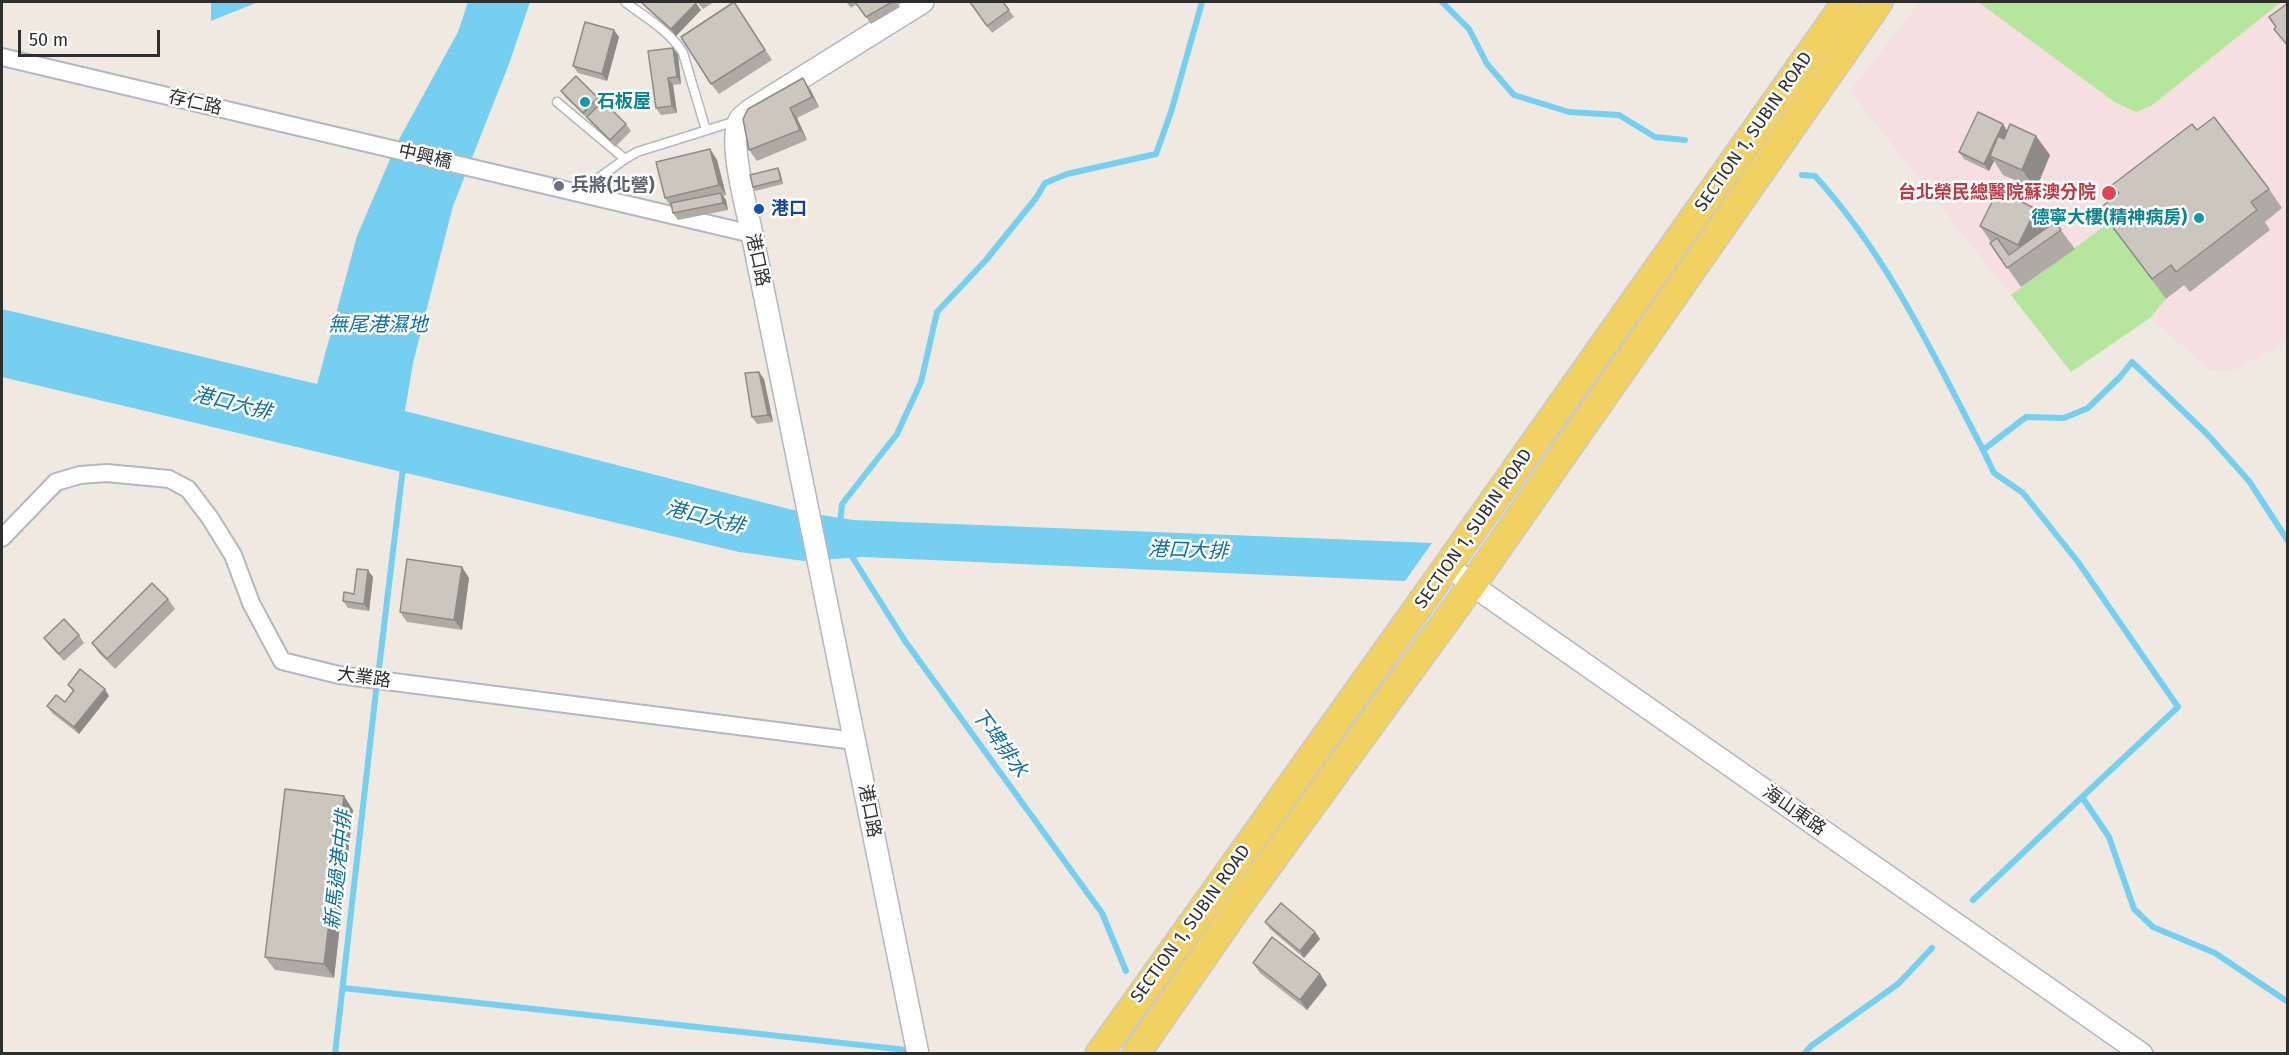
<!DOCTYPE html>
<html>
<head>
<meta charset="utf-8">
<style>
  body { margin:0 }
  #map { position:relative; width:2289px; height:1055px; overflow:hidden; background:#efe9e1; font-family:"Fira Sans",sans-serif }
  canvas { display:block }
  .frame { position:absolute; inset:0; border:3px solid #2e2e2e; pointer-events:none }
  .scale { position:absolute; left:18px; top:30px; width:142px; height:27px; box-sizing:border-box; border:3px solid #2e2e2e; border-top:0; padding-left:8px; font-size:18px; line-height:21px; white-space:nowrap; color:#2e2e2e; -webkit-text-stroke:4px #fff; paint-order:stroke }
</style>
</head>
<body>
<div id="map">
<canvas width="2289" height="1055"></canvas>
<div class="frame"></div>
<div class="scale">50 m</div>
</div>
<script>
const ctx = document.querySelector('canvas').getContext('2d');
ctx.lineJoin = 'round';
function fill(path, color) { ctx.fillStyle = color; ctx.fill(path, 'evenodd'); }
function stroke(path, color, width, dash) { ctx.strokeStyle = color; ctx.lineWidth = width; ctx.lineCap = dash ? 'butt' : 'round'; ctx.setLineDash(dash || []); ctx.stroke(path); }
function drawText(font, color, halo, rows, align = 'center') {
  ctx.font = font + ' "Fira Sans","Noto Sans TC",sans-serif'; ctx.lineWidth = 5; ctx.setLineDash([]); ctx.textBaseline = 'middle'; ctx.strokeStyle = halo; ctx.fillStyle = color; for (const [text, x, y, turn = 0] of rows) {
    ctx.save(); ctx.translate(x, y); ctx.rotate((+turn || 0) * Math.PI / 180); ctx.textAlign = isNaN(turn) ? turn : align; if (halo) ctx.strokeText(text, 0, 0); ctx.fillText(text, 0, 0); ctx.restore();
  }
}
fill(new Path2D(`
  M1920,2H2287V338L2281,345L2232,371L2210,370L2150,318L2071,372L1850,91Z`), '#f5dfe0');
fill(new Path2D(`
  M1978,2H2281L2151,106L2136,112L2116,103Z
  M2129,208L2113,229L2166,299L2150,318L2071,372L2011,295Z`), '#b6e59e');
fill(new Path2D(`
  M211,2H258L211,21Z
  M468,2H530L509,64L453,206L413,363L405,411L797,511L853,520L1432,543L1405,581L863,557L804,561L739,552L2,377V309L317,384L357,236L397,143L458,32Z`), '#75cff0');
stroke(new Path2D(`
  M1442,2L1469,29L1487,64L1514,95L1569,112L1619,115L1655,137L1685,140
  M1802,175L1815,176C1888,256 1934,356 1983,450L2026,417L2064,418L2088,408L2120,377L2132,362L2207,434L2249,481L2288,541
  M1983,450L1994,473L2023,493L2078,562L2178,707L2082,797L2109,837L2134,909L2153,927L2215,953L2288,1002
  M840,524L842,504L897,434L921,382L937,312L986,260L1036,198L1045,183L1067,174L1156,154L1171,112L1202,2
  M849,552L905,641L1102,913L1126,971
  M378,676L403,468
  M1973,900L2082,797
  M343,988L906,1050
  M335,1054L376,691
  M1804,1054L1811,1046L1898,984L1932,948`), '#75cff0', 6);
const service = new Path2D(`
  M625,2C645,17 670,31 683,53L706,130
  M557,102L625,159
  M593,182L625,159L637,152L736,121`);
const minor = new Path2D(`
  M2,57L752,234
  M2,538L56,482L80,475L107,473L169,479L188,489L210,518L233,555L251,603L282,661L339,675L855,741`);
const tertiary = new Path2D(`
  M1448,565L1472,585L2142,1054
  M918,1054L752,234C747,210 727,138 740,119C742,116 747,113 750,110L923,2`);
const primary = new Path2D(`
  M1099,1054L1448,565L1846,2
  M1136,1054L1238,907L1472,585L1879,2`);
stroke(service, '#b4b7c1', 11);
stroke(minor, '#b4b7c1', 20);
stroke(tertiary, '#b4b7c1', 24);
stroke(primary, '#c9c9c9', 30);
stroke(service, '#fff', 8);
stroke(minor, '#fff', 16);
stroke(tertiary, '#fff', 21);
stroke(primary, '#f2d163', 27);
fill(new Path2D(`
  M641,2L701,10L676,36L646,8Z
  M697,2H714L703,9Z
  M734,2L772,60L719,94L711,84Z
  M846,2H896L900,7L871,24L857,4L851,8Z
  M969,2H1003L1014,17L992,33Z
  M619,37L607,81L578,73L573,66Z
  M673,48L678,55L681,84L673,85L677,113L661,115L656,108Z
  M810,89L819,107L797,118L807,140L757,161L749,150L743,119Z
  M561,91L598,98L602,102L626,124L631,131L615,147L592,124L589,120L566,98Z
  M2197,130L2269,189L2282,208L2265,222L2270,230L2190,292L2184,285L2166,299L2099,209Z
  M2007,131L2050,155L2036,189L2003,175L1994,161L1989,171L1964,159L1959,152Z
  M710,149L717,160L726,195L723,196L726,200L728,210L678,220L673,213L672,208L665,198Z
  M780,172L783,184L755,191L753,187Z
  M561,180L563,184L562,189L556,188L553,184Z
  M2055,222L2075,249L2021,287L1990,243L1991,242L1980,226L2048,227Z
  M764,379L773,422L757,424L752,417Z
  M462,567L469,578L462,630L407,622L400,612Z
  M373,577L369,611L348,608L343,601L354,594Z
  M168,599L175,609L115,669L99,653L92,643Z
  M79,635L84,643L64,661L49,645L44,638Z
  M68,685L109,696L79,734L52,713L47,706L65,702L73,692Z
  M353,810L334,978L275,970L265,957Z
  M1265,922L1315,932L1320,939L1304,958L1270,929Z
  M1253,963L1320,974L1327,985L1307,1010L1260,973Z`), '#afaba4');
fill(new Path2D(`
  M696,3L701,10L676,36L671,29Z
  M614,30L619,37L607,81L602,74Z
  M673,48L678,55L681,84L677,77Z
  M668,78L673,85L677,113L672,106Z
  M803,78L810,89L819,107L812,97Z
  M790,108L797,118L807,140L800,130Z
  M2003,124L2008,132L1995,158L1990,156L1994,161L1989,171L1984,164Z
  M2036,136L2050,155L2036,189L2022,170Z
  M710,149L717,160L726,195L719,185Z
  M778,168L780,172L783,184L781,180Z
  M561,180L563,184L562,189L560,185Z
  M721,193L726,200L728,210L723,203Z
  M2036,209L2049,229L2025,255L2018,245Z
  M759,372L764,379L773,422L768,415Z
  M462,567L469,578L462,630L454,620Z
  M368,570L373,577L369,611L364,604Z
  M105,689L109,696L79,734L74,727Z
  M344,796L353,810L334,978L324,964Z
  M1315,932L1320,939L1304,958L1300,951Z
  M1320,974L1327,985L1307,1010L1300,1000Z`), '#8e8b86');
const building = new Path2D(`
  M641,2H695L696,3L671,29Z
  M734,2L765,50L711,84L681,37Z
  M855,2H892L866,17Z
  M970,2H1003L1009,10L987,26Z
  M2288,3V46L2274,29L2276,27L2269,17Z
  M585,22L614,30L602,74L573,66Z
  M673,48L677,77L668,78L672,106L656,108L648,51Z
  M576,76L598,98L583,113L561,91Z
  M803,78L812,97L790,108L800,130L749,150L743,119L748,109Z
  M603,101L626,124L610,140L587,117Z
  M1978,112L2003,124L1984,164L1959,152Z
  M2214,117L2269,189L2251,202L2257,210L2176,272L2171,265L2152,279L2099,209L2119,193L2112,185L2192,124L2197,130Z
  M2010,124L2036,136L2022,170L1990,156L1998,136L2004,139Z
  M710,149L719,185L665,198L656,162Z
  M778,168L781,180L753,187L750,175Z
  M554,179L561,180L560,185L553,184Z
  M1998,190L2036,209L2018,245L1980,226Z
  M721,193L723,203L673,213L671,203Z
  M2055,222L2061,230L2007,268L1990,243L1997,238L2009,255Z
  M759,372L768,415L752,417L745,373Z
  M407,559L462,567L454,620L400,612Z
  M357,569L368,570L364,604L343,601L344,592L354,594Z
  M152,583L168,599L107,659L92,643Z
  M64,619L79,635L59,654L44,638Z
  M80,669L105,689L74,727L47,706L56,695L65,702L74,690L68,685Z
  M285,789L344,796L324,964L265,957Z
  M1281,903L1315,932L1300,951L1265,922Z
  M1272,937L1320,974L1300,1000L1253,963Z`);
fill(building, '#cbc7bf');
stroke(building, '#8e8b86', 1.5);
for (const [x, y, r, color] of [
  [585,102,6,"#0f9aa8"],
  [559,186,6,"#6b7280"],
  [2109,193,8,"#e0444e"],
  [759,209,6,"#1a4fb4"],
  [2199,218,6,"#0f9aa8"]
]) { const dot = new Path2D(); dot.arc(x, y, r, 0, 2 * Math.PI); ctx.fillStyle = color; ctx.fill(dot); stroke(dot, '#fff', 2); }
drawText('bold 18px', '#0d838f', '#fff', [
  ["石板屋",597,102],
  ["德寧大樓(精神病房)",2187,218,"right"]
], 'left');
drawText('18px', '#2e2e2e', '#fff', [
  ["存仁路",195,103,13],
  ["SECTION 1, SUBIN ROAD",1754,132,-55],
  ["中興橋",425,157,13],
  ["港口路",757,260,78],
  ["SECTION 1, SUBIN ROAD",1474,529,-55],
  ["大業路",364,678,8],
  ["港口路",869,811,79],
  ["海山東路",1794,811,35],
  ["SECTION 1, SUBIN ROAD",1191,924,-54]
]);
drawText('bold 18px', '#5b616d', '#fff', [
  ["兵將(北營)",571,186]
], 'left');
drawText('bold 18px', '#be3a42', '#fff', [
  ["台北榮民總醫院蘇澳分院",2096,193]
], 'right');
drawText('bold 18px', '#164399', '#fff', [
  ["港口",771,209]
], 'left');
drawText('italic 20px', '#0d6fa3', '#fff', [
  ["無尾港濕地",378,325],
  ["港口大排",232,404,14],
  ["港口大排",705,518,14],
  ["港口大排",1188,551,2],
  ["下埤排水",999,743,54],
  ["新馬過港中排",339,870,-84]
]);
</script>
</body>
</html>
